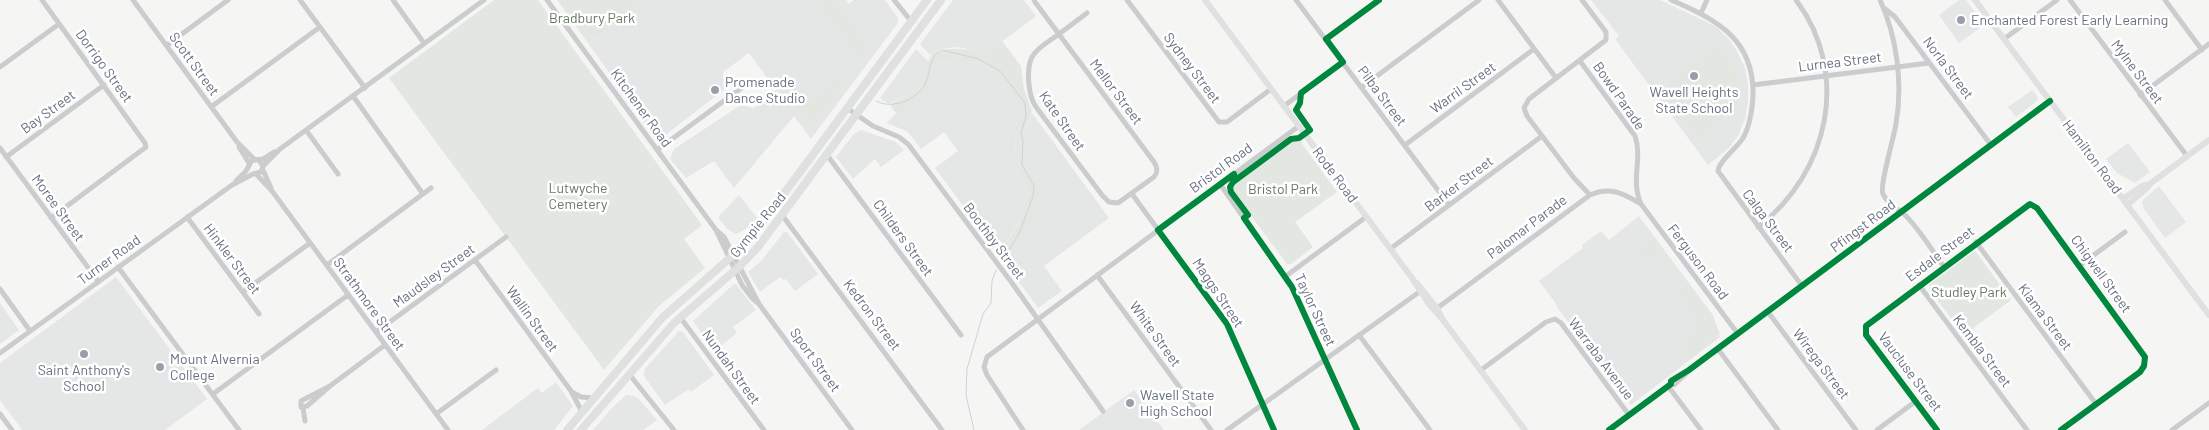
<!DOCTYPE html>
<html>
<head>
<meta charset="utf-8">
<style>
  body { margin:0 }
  canvas { display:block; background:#f5f5f4 }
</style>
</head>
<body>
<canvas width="2209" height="430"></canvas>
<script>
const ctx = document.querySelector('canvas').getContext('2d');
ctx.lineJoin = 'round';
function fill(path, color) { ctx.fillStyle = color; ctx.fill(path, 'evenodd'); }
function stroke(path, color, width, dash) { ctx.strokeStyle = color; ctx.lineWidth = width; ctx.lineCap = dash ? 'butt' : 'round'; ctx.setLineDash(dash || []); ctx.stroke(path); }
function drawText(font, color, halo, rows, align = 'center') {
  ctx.font = font + ' Barlow,sans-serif'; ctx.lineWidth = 5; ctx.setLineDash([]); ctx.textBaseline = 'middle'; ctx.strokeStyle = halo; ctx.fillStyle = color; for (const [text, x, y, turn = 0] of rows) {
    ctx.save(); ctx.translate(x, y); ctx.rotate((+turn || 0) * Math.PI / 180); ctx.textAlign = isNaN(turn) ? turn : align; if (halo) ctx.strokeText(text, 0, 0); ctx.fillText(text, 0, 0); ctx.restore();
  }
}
fill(new Path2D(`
  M648,0H846L849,4L854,0H885L898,18V23L811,139L794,116L734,188L714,161L686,178L670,159L674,149L741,105L754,108L776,90L749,53L723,72L725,89L664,136L655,138L588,43Z
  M953,0H1024L1036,16L987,53L958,47L942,49L929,54L920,44Z
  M1591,0H1660L1715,26L1728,38L1737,51L1745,68L1748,84V102L1745,119L1739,134L1729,148L1708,165L1615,39L1619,36Z
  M1959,0H1966L1984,25L1959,43L1939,15Z
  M916,49L928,61L921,87L914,93L888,104L880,98Z
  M943,60L956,63L978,62L994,71L1022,107L1020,118L1015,128L1016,167L1028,191L1019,222L999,254L935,168L958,151L944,132L921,149L908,132L887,123L896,113L929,88L933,66Z
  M2032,90L2038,97L2037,101L2016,117L2008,107Z
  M1032,113L1109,218L1044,266L1062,291L1038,308L1004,261L1008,257L1040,184L1027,168L1024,152V136Z
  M861,130L896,142L904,150L881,167L875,159L853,179L836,157L853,135Z
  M2128,143L2150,172L2135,183L2117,173L2106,159Z
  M2159,186L2186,222L2165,238L2144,209L2142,203L2144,199Z
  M739,195L757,218L744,230L736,234L727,229L718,217Z
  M1639,216L1713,315L1720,337L1631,405L1556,306L1557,305L1539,281L1583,248L1582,245L1601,231L1609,240Z
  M784,232H787L818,274L795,291L786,279L783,280L780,277L760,292L748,272L760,262Z
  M116,277L207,399L165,430H22L0,400V363Z
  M734,284H736L756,310L733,327L737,333L714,351L693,321Z
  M0,303L19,330L0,344Z
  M679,331L683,332L714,375L691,392L689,389L665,405L644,376V370Z
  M556,382L573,406L554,430H482L538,388L542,393Z
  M1134,390L1164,430H1079Z
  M626,395L634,396L639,399L657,420L643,430H593L611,409Z`), '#e5e6e6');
fill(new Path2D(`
  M494,0H538L702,225L684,239L705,268L659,306L604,370L389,78Z
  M557,0H648L588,43Z
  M816,0H835L870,48L861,60Z
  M1002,41L1021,66L1024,89L1032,111L1024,136V152L1027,168L1040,184L1041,192L1031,223L1004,261L999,254L1019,223L1028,191L1016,167L1015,128L1020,118L1022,107L994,71L978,62L956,63L943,60L933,66L927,98L914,102L896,113L891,107L892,103L914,93L921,87L925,68L932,53C951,46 968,49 987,53Z
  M1722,47C1726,53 1732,60 1734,67C1744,101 1721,120 1699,140L1663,93L1685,65L1693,68L1710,48Z
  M860,63L811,129L798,110Z
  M1295,138L1300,141L1337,192L1295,222L1313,247L1291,264H1287L1231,189V185Z
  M1653,240L1710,314L1720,333L1691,359L1680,344L1687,336L1694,335L1695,322L1679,291L1681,284L1678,283L1674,275L1669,272L1655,255L1651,254L1647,262L1639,250Z
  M1973,252H1976L2011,300L1964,335L1929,289L1930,284Z`), '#e3e7e2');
stroke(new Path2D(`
  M876,101C892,110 917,100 925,84C931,72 928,57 942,50L979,59L1000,71L1025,103L1026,116L1021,133L1023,140L1022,165L1034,186L1033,196L1019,234L1002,261
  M974,430L966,395L967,369L983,314L991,303L992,281L996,270`), '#cdd2d6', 1);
stroke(new Path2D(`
  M42,0L145,143L146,147L51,218
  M133,0L237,142L254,159
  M300,0L365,88
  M393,0L424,43
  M547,0L716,230L724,237L759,304
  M894,0L911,21
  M1034,0L1035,2C1075,56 1115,109 1154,162C1158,168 1158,172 1154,177L1118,203L1109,202L1102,195L1036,107C1028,96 1025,65 1034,54C1040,46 1051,40 1059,34L1087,13
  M1127,0L1219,122H1227L1271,89
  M1296,0L1449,205
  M1498,0L1556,78
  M1582,0L1606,32V40L1529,99L1524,108L1527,116L1574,178L1590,195
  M1671,0C1718,20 1755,40 1753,97C1752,111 1750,126 1743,138C1737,148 1719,161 1718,171L1802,286
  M1880,0C1897,37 1903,83 1896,124C1894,137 1879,187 1883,194C1887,204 1898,208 1905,215C1920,230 1932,250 1944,267
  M2070,0L2187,156
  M2165,0L2202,50
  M1884,8L1895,17L1991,145
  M1701,13L1707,0
  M1326,39L1379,0
  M2004,39L2057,0
  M167,45L228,0
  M1580,61L1635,136C1643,159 1630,179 1641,204L1738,334
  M0,67L59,24
  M1753,85L1929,63
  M1362,87L1479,0
  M2140,95L2209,44
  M353,96L423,194
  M1284,106L1343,62
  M211,107L320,27
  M847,108L873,126L899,137L908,144L1012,283L1103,411
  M306,130L338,174
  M1405,145L1534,49
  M239,147L249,163
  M0,148L98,281
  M657,150L751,81
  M827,155L961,335
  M6,157L104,85
  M263,166L280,149L484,0
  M263,170L271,188
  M256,174L272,191L448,430
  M236,181L246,171L252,160L263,159L274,152
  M1220,184L1292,287L1357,430
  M1132,194L1227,324L1274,430
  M782,215L942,430
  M187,217L259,314
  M1758,227C1829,173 1851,73 1796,0
  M716,230L742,285L752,298L759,304L852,430
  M1976,242L2096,404
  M1390,249L1542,136
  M475,260L571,391L582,412
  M327,265L431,188
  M2079,266L2125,232
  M118,267L239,430
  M1097,275L1211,430
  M1286,276L1366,217
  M1919,285L2027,430
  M0,289L30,331
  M243,292L310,243
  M1436,309L1590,195C1609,186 1623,193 1641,204
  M1768,312L1856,430
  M680,317L764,430
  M376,332L506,237
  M1359,335L1430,430
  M1718,349L1778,430
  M0,353L232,185L253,174L261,172L263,166L259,160
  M1481,370L1546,322L1555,319L1561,323L1629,415
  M629,374L674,430
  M1671,384L1674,385L1689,371
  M330,386L301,401V407L307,406L330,386L385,345
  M1668,386L1701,430
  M572,392L581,397L594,398
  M213,394L348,295
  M303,408L305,421
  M0,414L12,430
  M436,414L496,370
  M1023,430L987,375L984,367L987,357L1299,126
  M1227,430L1422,290
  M1609,430L1671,384V381L1689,370L2050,101
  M1877,430L1916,401
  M1937,430L1866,335V326L2030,204L2037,208L2145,357L2144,366L2140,372L2061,430
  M2172,430L2209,403`), '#cbcccd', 5);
stroke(new Path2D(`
  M1205,0L1412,278L1429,304L1443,320
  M1975,0L2209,315
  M2123,199L2142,186L2151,183
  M2127,205L2145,190L2151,183L2209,140
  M1417,283L1437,308L1443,320L1525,430`), '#dfe0e0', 6);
stroke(new Path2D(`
  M567,430L662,318L749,241L927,0
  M581,430L674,323L740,266L758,247L941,0`), '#dfe0e0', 8);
stroke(new Path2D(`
  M1234,174L1158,230L1227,324L1274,430
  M1357,430L1292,287L1244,218L1248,215L1231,192L1230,187L1233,182L1291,139L1299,138L1310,130L1296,110L1300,103L1301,93L1343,62L1326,39L1379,0
  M1609,430L1671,384V381L1689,370L2050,101
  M1937,430L1866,335V326L2030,204L2037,208L2145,357L2144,366L2140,372L2061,430`), '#00873e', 6);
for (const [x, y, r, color] of [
  [1961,20,5,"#999fa9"],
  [1694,76,5,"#999fa9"],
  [715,90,5,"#999fa9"],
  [84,354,5,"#999fa9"],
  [160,367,5,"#999fa9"],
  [1130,403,5,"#999fa9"]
]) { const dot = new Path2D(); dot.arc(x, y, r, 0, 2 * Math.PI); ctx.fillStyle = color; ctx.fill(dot); stroke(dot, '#fff', 2); }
drawText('14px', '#667966', '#fff', [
  ["Bradbury Park",592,18],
  ["Lutwyche",578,188],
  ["Cemetery",578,204],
  ["Bristol Park",1283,189],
  ["Studley Park",1969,292]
]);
drawText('14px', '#687081', '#fff', [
  ["Enchanted Forest Early Learning",1971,20],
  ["Promenade",725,82],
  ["Dance Studio",725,98],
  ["Wavell Heights",1694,92,"center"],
  ["State School",1694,108,"center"],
  ["Mount Alvernia",170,359],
  ["College",170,375],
  ["Saint Anthony's",84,370,"center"],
  ["School",84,386,"center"],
  ["Wavell State",1140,395],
  ["High School",1140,411]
], 'left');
drawText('14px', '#687081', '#fff', [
  ["Lurnea Street",1840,62,-7],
  ["Scott Street",194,64,54],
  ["Dorrigo Street",104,66,54],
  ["Sydney Street",1192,68,53],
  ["Norla Street",1948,68,53],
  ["Mylne Street",2137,72,53],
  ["Warril Street",1463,88,-36],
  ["Mellor Street",1116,92,53],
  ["Pilba Street",1382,96,53],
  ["Bowd Parade",1619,96,55],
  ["Kitchener Road",641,108,54],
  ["Bay Street",48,112,-36],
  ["Kate Street",1062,121,55],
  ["Hamilton Road",2092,157,53],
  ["Bristol Road",1221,168,-36],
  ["Rode Road",1335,175,53],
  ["Barker Street",1459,184,-37],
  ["Moree Street",58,208,54],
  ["Calga Street",1768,221,53],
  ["Gympie Road",758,225,-51],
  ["Pfingst Road",1863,226,-37],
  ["Palomar Parade",1527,227,-37],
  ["Childers Street",903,238,54],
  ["Boothby Street",994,241,53],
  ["Esdale Street",1940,254,-37],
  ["Hinkler Street",232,259,53],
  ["Turner Road",109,260,-36],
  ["Ferguson Road",1698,262,53],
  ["Chigwell Street",2101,274,54],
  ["Maudsley Street",434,276,-36],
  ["Maggs Street",1218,293,56],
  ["Strathmore Street",369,304,54],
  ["Taylor Street",1315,310,65],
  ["Kedron Street",872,315,53],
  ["Kiama Street",2045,317,53],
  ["Wallin Street",532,319,54],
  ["White Street",1155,334,54],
  ["Kembla Street",1982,351,53],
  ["Warraba Avenue",1601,359,53],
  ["Sport Street",815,360,54],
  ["Wirega Street",1821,364,53],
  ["Nundah Street",731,367,54],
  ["Vaucluse Street",1910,372,53]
]);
</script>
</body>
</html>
